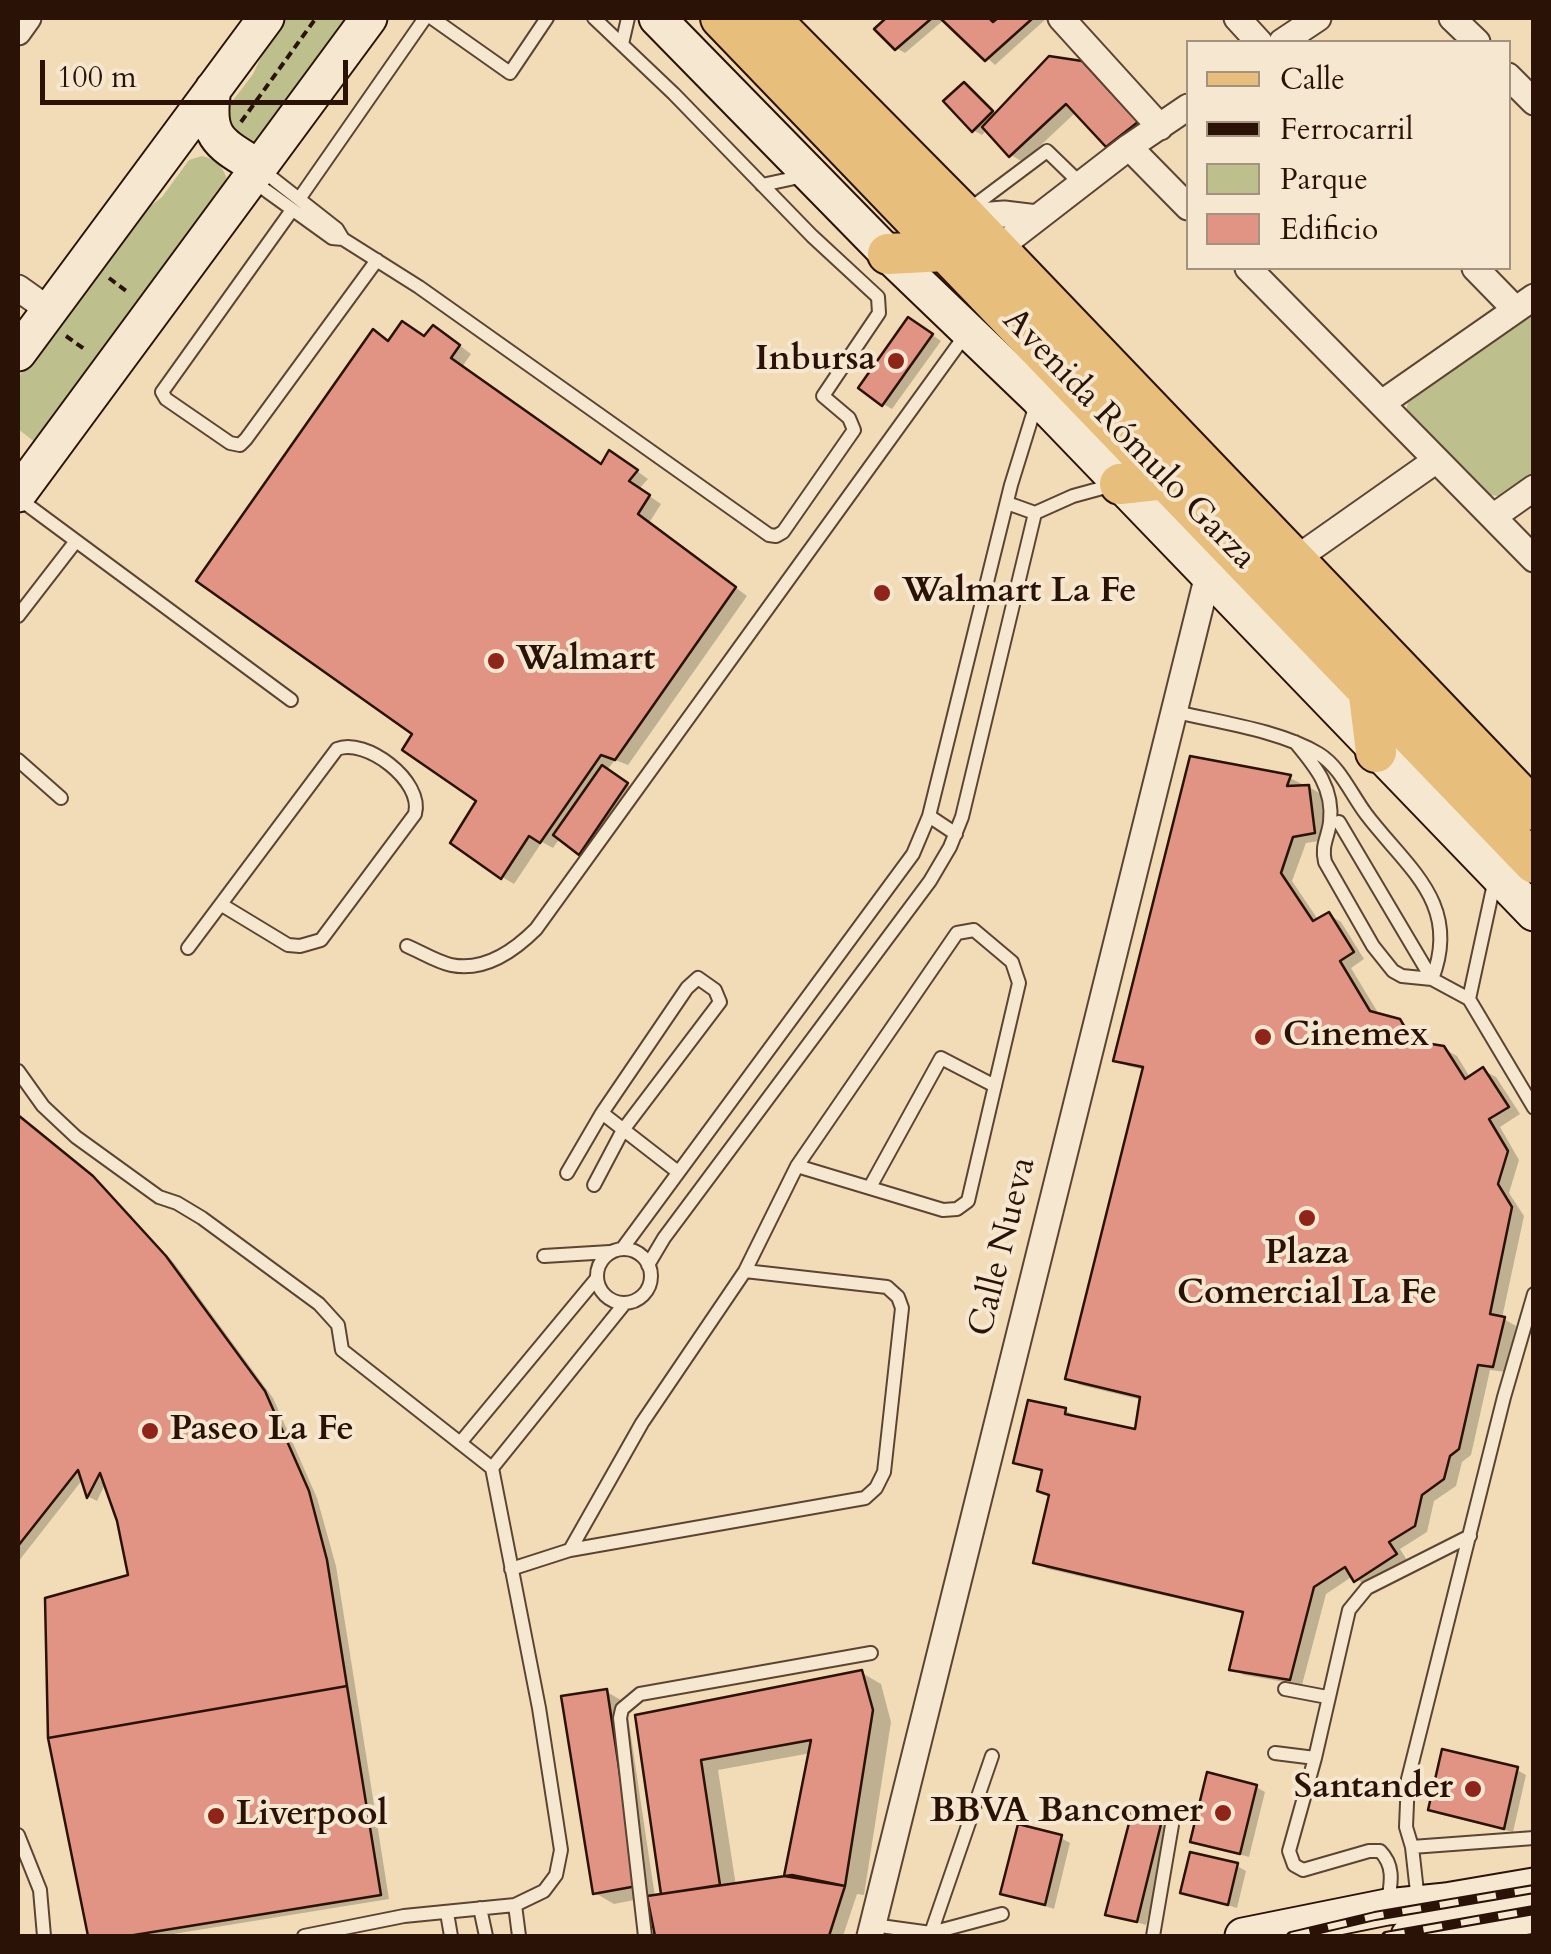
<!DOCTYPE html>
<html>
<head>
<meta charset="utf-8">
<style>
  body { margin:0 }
  #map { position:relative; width:1551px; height:1954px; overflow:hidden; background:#f1dcb7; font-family:Cardo,serif }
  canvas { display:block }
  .frame { position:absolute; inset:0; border:20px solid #2a1207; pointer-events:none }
  .legend { position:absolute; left:1186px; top:40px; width:325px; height:230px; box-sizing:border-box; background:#f6e8d0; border:2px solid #a49280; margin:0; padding:12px 18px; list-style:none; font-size:30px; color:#2a1207 }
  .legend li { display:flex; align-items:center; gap:20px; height:50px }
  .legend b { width:50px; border:2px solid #a49280 }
  .scale { position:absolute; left:40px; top:60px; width:308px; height:45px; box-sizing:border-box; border:5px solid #2a1207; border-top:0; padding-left:12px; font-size:30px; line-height:35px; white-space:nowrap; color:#2a1207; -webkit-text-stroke:8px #f6e8d0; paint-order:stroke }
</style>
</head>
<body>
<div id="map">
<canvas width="1551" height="1954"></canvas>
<div class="frame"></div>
<ul class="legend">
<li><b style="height:12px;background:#e8be7c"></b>Calle</li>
<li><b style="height:12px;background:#2a1207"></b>Ferrocarril</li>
<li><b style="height:28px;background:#bdbf8d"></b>Parque</li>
<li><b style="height:28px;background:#e19384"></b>Edificio</li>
</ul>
<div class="scale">100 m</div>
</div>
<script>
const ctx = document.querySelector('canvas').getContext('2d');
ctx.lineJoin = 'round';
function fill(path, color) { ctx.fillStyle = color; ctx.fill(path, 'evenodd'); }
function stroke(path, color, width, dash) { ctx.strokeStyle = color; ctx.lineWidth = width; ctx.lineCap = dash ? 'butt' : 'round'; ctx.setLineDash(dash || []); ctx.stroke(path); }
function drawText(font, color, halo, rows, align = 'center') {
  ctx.font = font + ' Cardo,serif'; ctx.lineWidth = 8; ctx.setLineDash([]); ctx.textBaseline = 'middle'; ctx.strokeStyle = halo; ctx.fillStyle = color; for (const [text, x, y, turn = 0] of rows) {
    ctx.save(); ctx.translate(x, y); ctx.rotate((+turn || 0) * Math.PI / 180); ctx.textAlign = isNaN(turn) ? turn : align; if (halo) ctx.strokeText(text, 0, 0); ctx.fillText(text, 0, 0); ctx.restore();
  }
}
fill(new Path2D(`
  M280,18H354L260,141L249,143L229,131L227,117L231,103L253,74Z
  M202,156C218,160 222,166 228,181L36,443L18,429V378L125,226L162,197L189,160Z
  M1533,311V477L1505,497L1491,495L1406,411L1409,398Z`), '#bdbf8d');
fill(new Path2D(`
  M882,18H990L995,23L1001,18H1047L995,65L945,19L905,53L896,48Z
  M1081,63L1095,71L1149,130L1120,152L1108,145L1076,112L1023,162L1011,155L987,129L982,135L973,130L964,85L997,114Z
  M918,325L941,341L892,409L883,404Z
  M374,332L390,342L446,335L471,354L462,367L602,466L622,460L648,479L639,489L661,504L649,523L747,596L628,765L615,760L607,770L636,790L589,858L560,838L553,848L542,842L514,884L502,877L480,800Z
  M1192,759L1290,778L1302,784L1301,788L1309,787L1321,794L1326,840L1306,843L1292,881L1319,921L1329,915L1341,922L1364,959L1351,968L1380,1016L1413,1029L1422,1045L1444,1049L1457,1056L1471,1079L1483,1070L1496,1077L1520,1114L1500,1127L1519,1160L1509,1193L1524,1216L1502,1318L1516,1326L1506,1372L1490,1370L1471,1455L1462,1462L1456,1486L1434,1501L1427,1532L1400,1549L1408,1562L1368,1587L1353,1576L1326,1594L1302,1685L1244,1675L1232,1668L1245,1614L1048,1569L1035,1562L1051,1497L1040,1490L1044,1472L1016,1462L1065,1410L1077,1417L1137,1432L1142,1400L1080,1385L1068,1378L1145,1070L1128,1066L1115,1059Z
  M18,1118L35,1127L102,1184L174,1263L273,1398L317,1498L336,1566L389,1899L161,1936H90L50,1738L131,1577L119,1520L106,1482L97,1501L89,1497L83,1479L18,1562Z
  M862,1673L881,1684L891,1722L864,1895L857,1894L843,1936H658L650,1897L614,1904L595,1893L607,1692L626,1703L655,1897L664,1896L637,1717ZM811,1753L792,1878L736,1886L718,1770Z
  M1444,1752L1517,1770L1526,1775L1513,1832L1439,1814L1430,1809Z
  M1256,1787L1265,1792L1249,1857L1193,1841Z
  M1136,1807L1172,1820L1146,1925L1108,1914Z
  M1061,1838L1070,1843L1054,1909L1003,1893Z
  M1237,1866L1246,1871L1237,1908L1183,1892Z`), '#0003');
const building = new Path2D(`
  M886,18H932L895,50L874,29Z
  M940,18H989L993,22L998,18H1033L985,61Z
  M1049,56L1082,61L1138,122L1106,147L1066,104L1009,157L982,127Z
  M964,82L993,111L972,132L943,101Z
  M908,317L933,334L882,406L858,388Z
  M402,321L424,336L433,325L460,345L451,358L601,464L609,450L638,470L629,481L650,495L638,514L736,587L615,760L601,755L540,843L529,836L501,879L450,843L476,801L402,750L412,734L196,581L373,329L388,341Z
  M1190,756L1291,775L1287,786L1309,785L1315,833L1293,837L1281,873L1313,921L1329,912L1354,952L1340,961L1370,1011L1400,1019L1413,1041L1444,1046L1465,1079L1483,1067L1509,1107L1489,1119L1508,1151L1498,1184L1512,1207L1490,1314L1505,1317L1493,1367L1478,1365L1459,1449L1450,1456L1444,1479L1422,1495L1415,1526L1389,1542L1397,1554L1354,1582L1345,1567L1314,1587L1290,1680L1229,1670L1243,1612L1033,1563L1049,1495L1037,1491L1042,1470L1013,1463L1028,1400L1066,1408L1065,1414L1135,1429L1140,1397L1065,1379L1143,1067L1113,1061Z
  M602,765L628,783L579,855L553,835Z
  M18,1115L93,1176L166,1256L265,1391L309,1491L327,1560L347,1686L48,1738L45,1598L128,1575L117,1521L100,1473L87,1498L78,1470L18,1546Z
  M862,1670L873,1710L845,1886L784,1876L811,1740L701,1760L720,1885L661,1894L635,1715Z
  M347,1686L381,1895L128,1936H88L48,1738Z
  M607,1689L637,1886L593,1894L561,1696Z
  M1442,1749L1518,1767L1504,1829L1428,1810Z
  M1207,1772L1257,1785L1240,1854L1190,1842Z
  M1134,1804L1164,1812L1137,1922L1105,1915Z
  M1018,1824L1062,1835L1045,1905L1000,1894Z
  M1190,1852L1238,1863L1228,1905L1180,1893Z
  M792,1875L845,1886L829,1936H655L647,1896Z`);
fill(building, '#e19384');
stroke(building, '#2a1207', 2.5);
const lane = new Path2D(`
  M432,18L510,73L547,18
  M622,44L628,18
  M262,170L337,229L343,239
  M250,179L332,238L343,239L419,287L769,535L776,536L783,532L854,430L849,418L823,396L879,313L878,297L812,236L674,94L594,18
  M762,185L804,176
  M299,199L425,18
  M292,210L162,392L166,399L230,443L240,445L246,439L377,260
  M967,211L1047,151L1081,184
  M18,498L291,700
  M1007,503L1035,513
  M18,616L76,541
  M1172,711C1217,722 1279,730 1319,754C1340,767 1351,794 1366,814C1406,867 1462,903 1432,979
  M1295,742C1315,766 1334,788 1330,822C1328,838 1321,845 1325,862L1373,946L1393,971L1402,976L1432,979L1469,999L1534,1108
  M18,760L61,798
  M929,816L956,834
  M1339,822L1432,979
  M407,946C421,952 437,962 451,965C485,972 514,951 536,929L966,334
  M188,948L337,749C365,737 424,781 415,814L321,940L300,946L288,945L222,905
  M1469,999L1495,879
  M18,1071L43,1106L76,1137L159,1197L177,1203L202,1218L319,1304L338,1325L342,1350L492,1468L539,1708L561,1850L556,1875L544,1891L515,1905L404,1916L304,1936
  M567,1173L602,1113
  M594,1185L623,1130L720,1002L715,990L698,978L687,988L602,1113L678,1172
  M870,1187L941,1058L995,1086
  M622,1249L913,854L929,816L1011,485L1037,401
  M597 1276a27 27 0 1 1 54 0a27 27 0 1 1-54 0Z
  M544,1256L610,1252
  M648,1265L664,1238L930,881L950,847L962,817L1035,513L1073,496L1117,484
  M460,1443L597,1278
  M492,1468L625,1303
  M570,1550L642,1423L745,1271L797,1166L957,933L974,930L1012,962L1019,983L968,1201L957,1209L943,1210L797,1166
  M511,1569L570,1550L865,1498L876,1488L884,1472L902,1308L898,1297L887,1287L745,1271
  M1285,1689L1327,1697
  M1275,1753L1315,1758
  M18,1835L40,1890L44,1936
  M1412,1847L1534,1838
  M1418,1901L1412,1847L1406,1827L1408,1779L1504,1397L1534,1294
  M1388,1902C1391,1883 1395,1866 1380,1851H1369L1303,1870L1294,1865L1289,1851L1315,1758L1349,1610L1367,1588L1470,1536
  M515,1905L519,1936
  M480,1908L486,1936
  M447,1913L451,1936
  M873,1925L931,1933L1002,1914
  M931,1933L992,1756
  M645,1936L620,1718L622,1709L640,1694L871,1653
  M1153,1936L1172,1825`);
const street = new Path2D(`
  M1061,18L1160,127
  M1237,18L1259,42
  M1452,18L1477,42
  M18,32L28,18
  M1282,42L1318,18
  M1508,76L1534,102
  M1129,147L1188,207
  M966,217L1004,214L1037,218
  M988,256L1129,147L1188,107
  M1248,268L1534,559
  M1475,268L1515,309
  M18,288L49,310
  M1382,403L1534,297
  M1493,517L1534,488
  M1293,561L1435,461
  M870,1936L1208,575`);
const secondary = new Path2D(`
  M657,18L888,254L1038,398L1534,913
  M213,89C205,138 219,143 258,167
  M18,353L266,18
  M18,494L369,18
  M1243,1936L1387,1907L1446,1901L1534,1886
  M1409,1936L1534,1915`);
const primary = new Path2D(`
  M721,18L1534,863
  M769,18L966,217L1534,810
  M888,254L945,251
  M1120,484L1166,479
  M1369,695L1376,752`);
stroke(lane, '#5c4433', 16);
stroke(street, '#5c4433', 29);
stroke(secondary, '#2a1207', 39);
stroke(primary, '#2a1207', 44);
stroke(new Path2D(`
  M241,122L316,18
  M109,278L129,293
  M66,336L87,351`), '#2a1207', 4, [8, 5]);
stroke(lane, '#f6e8d0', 12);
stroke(street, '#f6e8d0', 25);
stroke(secondary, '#f6e8d0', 35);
stroke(primary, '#e8be7c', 40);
const rail = new Path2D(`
  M1291,1936L1375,1916L1534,1889
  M1386,1936L1534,1910`);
stroke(rail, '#2a1207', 10);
stroke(rail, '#f6e8d0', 6, [19]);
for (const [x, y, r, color] of [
  [896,361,10,"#8f2418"],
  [882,593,10,"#8f2418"],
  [496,661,10,"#8f2418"],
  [1263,1037,10,"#8f2418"],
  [1307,1218,10,"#8f2418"],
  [150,1431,10,"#8f2418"],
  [1473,1789,10,"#8f2418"],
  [1223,1813,10,"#8f2418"],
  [216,1816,10,"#8f2418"]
]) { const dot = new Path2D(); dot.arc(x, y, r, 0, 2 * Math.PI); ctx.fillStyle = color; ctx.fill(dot); stroke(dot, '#f6e8d0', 4); }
drawText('bold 35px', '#2a1207', '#f6e8d0', [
  ["Inbursa",876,361,"right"],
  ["Walmart La Fe",902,593],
  ["Walmart",516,661],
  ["Cinemex",1283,1037],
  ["Plaza",1307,1255,"center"],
  ["Comercial La Fe",1307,1295,"center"],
  ["Paseo La Fe",170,1431],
  ["Santander",1453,1789,"right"],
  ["BBVA Bancomer",1203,1813,"right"],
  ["Liverpool",236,1816]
], 'left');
drawText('35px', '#2a1207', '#f6e8d0', [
  ["Avenida Rómulo Garza",1128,440,46],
  ["Calle Nueva",1004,1247,-76]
]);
</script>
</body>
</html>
